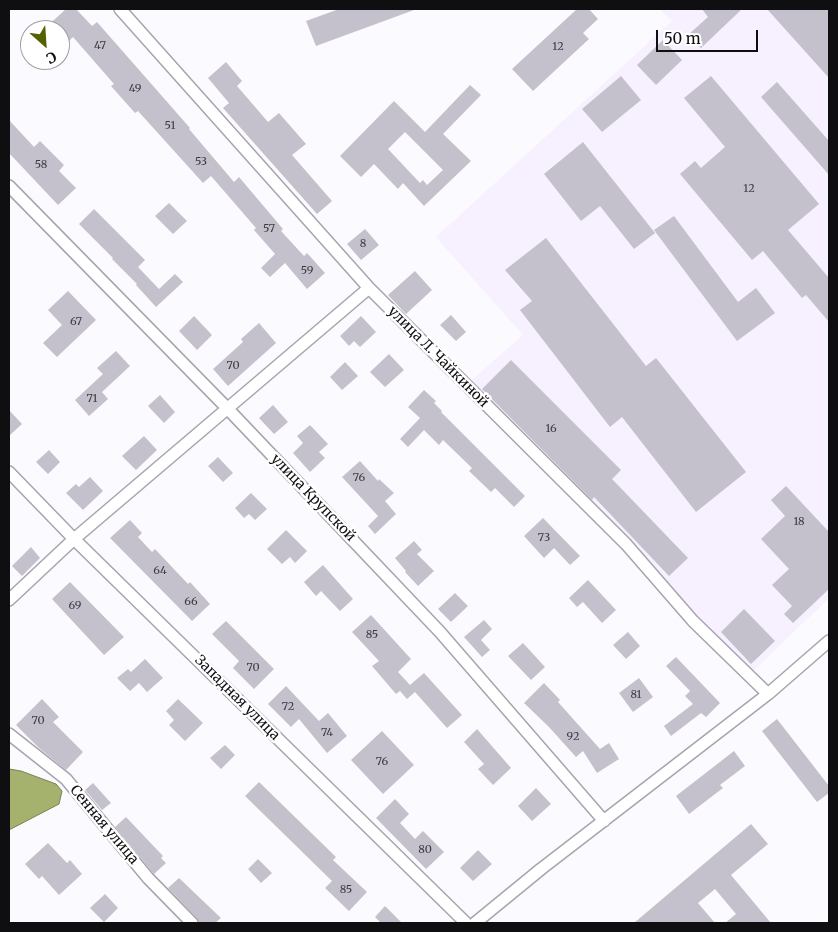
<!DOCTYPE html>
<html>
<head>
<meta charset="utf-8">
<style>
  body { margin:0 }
  #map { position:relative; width:838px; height:932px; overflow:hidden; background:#fbfafe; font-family:Merriweather,serif }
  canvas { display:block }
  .frame { position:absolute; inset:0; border:10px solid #0f0e11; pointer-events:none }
  .north { position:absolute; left:20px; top:20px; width:50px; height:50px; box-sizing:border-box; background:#fff; border:1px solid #9f9fa0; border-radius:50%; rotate:154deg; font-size:14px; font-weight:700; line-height:20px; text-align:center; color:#0f0e11 }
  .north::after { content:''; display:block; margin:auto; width:18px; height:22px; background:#556100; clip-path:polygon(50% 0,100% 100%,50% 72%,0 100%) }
  .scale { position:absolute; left:656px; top:30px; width:102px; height:22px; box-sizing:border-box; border:2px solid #0f0e11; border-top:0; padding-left:6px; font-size:15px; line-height:18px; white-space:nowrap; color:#0f0e11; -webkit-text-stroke:4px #fff; paint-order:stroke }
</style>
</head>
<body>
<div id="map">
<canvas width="838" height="932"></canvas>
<div class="frame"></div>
<div class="north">С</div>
<div class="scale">50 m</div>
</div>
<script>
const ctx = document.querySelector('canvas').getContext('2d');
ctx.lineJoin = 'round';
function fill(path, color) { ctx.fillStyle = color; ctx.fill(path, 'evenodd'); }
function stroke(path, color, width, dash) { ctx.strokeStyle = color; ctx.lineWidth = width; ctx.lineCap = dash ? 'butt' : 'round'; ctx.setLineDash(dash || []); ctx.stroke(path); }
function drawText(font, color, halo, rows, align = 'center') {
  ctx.font = font + ' Merriweather,serif'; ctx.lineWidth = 5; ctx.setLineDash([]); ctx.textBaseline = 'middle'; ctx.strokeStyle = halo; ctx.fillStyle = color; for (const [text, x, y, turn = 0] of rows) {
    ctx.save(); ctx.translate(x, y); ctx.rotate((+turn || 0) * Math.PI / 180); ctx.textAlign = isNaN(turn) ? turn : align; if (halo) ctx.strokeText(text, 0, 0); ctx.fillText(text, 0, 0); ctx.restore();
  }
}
fill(new Path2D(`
  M659,9H829V598L752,672L464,387L523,335L436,237L672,21Z`), '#f6f0ff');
const water = new Path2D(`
  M9,769L21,771L56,784L62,791L59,804L9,830Z`);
fill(water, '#a5b26d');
stroke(water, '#788151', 1);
fill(new Path2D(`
  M66,9H76L92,26L97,22L190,128L189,129L234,182L239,177L283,229L281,231L304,256L307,253L325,273L307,289L285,263L270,277L261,268L275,254L254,230L256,228L211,176L203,183L138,111L135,113L111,86L114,84L73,37L65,45L60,39V30H43Z
  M339,9H414V10L316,46L306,21Z
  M577,9H589L598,19L583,33L589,39L533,91L512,69Z
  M702,9H742L701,48L688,35L708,17Z
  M767,9H829V78Z
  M663,40L682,60L656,85L637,65Z
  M226,62L242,81L237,86L268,122L279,113L306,144L292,155L332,201L317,214L223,108L229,103L208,78Z
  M621,76L641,100L602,132L582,109Z
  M711,76L819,204L788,230L829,278V322L806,295L802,298L763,251L752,260L680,174L695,161L701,168L725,147L684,98Z
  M777,82L829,141V175L761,97Z
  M470,85L481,95L443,134L471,161L424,206L403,183L398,189L374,164L361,177L340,156L394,101L425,132ZM405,132L443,170L427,185L423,180L420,183L388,149Z
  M9,120L34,147L40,141L64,165L59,171L76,188L58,205L9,153Z
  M583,142L655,233L634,249L600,206L581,221L544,174Z
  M169,203L187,221L173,234L155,216Z
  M94,209L145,260L138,267L159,289L175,274L183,282L156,307L136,285L137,284L112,259L113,258L79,224Z
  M674,216L738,302L756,288L775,313L737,341L654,230Z
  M365,229L379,245L361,260L347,244Z
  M546,238L646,366L656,358L746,472L696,512L622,417L610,427L520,310L532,301L505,270Z
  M415,271L432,290L406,314L388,295Z
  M68,291L96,320L57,357L43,343L62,325L48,310Z
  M451,315L466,332L456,341L440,325Z
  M194,316L212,335L197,350L179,331Z
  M361,316L376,332L360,347L354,341L349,346L340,336Z
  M259,323L276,343L228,386L213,369L243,342L241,339Z
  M116,351L130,366L102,392L108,399L89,416L75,400L103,374L97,368Z
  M389,354L404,370L385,387L370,372Z
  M511,360L621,470L612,479L688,558L669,576L594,497L592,500L482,389Z
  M345,362L358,376L342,390L330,377Z
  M424,390L436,401L434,403L442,411L441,412L525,496L514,507L495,488L491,492L469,471L472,468L443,440L439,445L424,430L408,447L400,439L420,418L408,407Z
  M160,395L175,412L164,423L148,406Z
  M273,405L288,422L274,434L259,418Z
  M9,410L22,424L9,436Z
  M310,425L328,444L319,452L325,458L310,472L293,453L303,443L297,436Z
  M144,436L157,450L136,470L122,456Z
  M49,450L60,462L48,474L36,462Z
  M218,457L233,473L223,482L208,466Z
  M360,461L378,481L379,479L394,493L385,501L396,514L375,534L368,526L378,516L342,477Z
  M90,477L103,491L83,510L66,493L76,484L79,487Z
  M786,486L829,532V589L793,623L784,614L792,606L772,585L789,569L761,539L785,516L771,500Z
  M251,493L267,509L255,520L249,514L244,518L235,508Z
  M543,518L580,556L570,565L554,548L544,558L524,536Z
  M130,520L142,533L138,537L152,552L155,549L188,584L190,582L210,604L192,621L110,538Z
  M286,530L307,551L295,563L290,557L282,564L267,549Z
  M414,541L422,550L417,554L434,571L418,586L405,572L406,571L395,558Z
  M31,547L40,558L22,576L12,566Z
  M323,565L353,599L340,611L321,591L316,596L304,582Z
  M588,580L616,610L602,623L583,602L577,607L569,598Z
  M70,582L124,637L104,655L52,599Z
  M455,593L468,606L451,622L438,609Z
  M744,609L775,641L751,664L721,632Z
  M371,615L411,659L398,672L410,685L424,673L462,715L447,728L415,692L407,699L400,691L396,694L372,666L379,661L352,632Z
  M484,620L492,629L481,640L490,650L482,657L464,637Z
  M226,621L274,669L254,689L233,668L239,661L212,634Z
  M628,632L640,646L626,659L613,645Z
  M523,643L545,667L531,680L508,656Z
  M676,657L720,703L706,717L701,713L671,736L664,726L693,704L685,696L690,691L666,666Z
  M145,659L163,678L147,692L139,683L130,691L117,678L128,669L131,672Z
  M639,678L653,697L633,712L619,693Z
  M544,683L560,700L558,702L600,749L609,743L619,759L597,773L583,751L576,757L549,727L524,703Z
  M286,686L319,721L328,713L347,736L327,753L299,719L291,727L268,704Z
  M42,699L59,717L53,722L83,752L66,770L39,748L16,725Z
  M178,699L203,723L185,741L169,725L174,720L166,711Z
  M777,719L829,786V793L817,802L762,731Z
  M477,729L511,768L493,785L478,769L484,764L464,742Z
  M382,731L414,765L383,794L351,760Z
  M225,745L235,755L221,769L210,758Z
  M734,751L745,766L720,785L723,788L689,814L676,796Z
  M259,782L336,857L333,860L367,892L349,911L325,888L332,881L245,796Z
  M93,783L111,803L102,810L85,790Z
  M536,788L551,804L532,821L518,806Z
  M395,799L409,814L400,823L415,839L423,831L444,852L426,869L376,818Z
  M126,817L163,856L161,858L166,863L154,874L115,827Z
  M751,824L768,844L731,875L771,923H725L736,914L715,889L698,903L715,923H634Z
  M48,843L67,863L70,860L82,874L59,895L42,876L39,879L25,864Z
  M478,850L492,864L473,881L460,868Z
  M258,859L272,873L261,883L248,869Z
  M179,878L221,918L215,923H199L197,918L168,888Z
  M105,894L118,908L104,922L90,908Z
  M385,906L402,923H381L375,917Z`), '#c5c1cc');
const street = new Path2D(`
  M120,9L369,288L626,544L693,621L768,694
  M9,186L227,408L440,632L604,821
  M9,472L74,539L466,923
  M9,600L74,539L369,288
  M9,734L66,779L148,878L192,923
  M475,923L541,869L768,694L829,641`);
stroke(street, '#a8a4af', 14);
stroke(street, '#fff', 11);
drawText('11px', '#3c3b40', null, [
  ["47",100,46],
  ["12",558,47],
  ["49",135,89],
  ["51",170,126],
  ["53",201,162],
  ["58",41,165],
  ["12",749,189],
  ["57",269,229],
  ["8",363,244],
  ["59",307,271],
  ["67",76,322],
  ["70",233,366],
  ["71",92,399],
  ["16",551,429],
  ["76",359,478],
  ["18",799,522],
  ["73",544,538],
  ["64",160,571],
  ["66",191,602],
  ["69",75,606],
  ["85",372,635],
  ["70",253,668],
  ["81",636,695],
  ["72",288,707],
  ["70",38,721],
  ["74",327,733],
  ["92",573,737],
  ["76",382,762],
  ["80",425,850],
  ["85",346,890]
]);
drawText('14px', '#0f0e11', '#fff', [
  ["улица Л. Чайкиной",438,357,45],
  ["улица Крупской",313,498,46],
  ["Западная улица",237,698,45],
  ["Сенная улица",104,825,50]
]);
</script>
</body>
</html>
